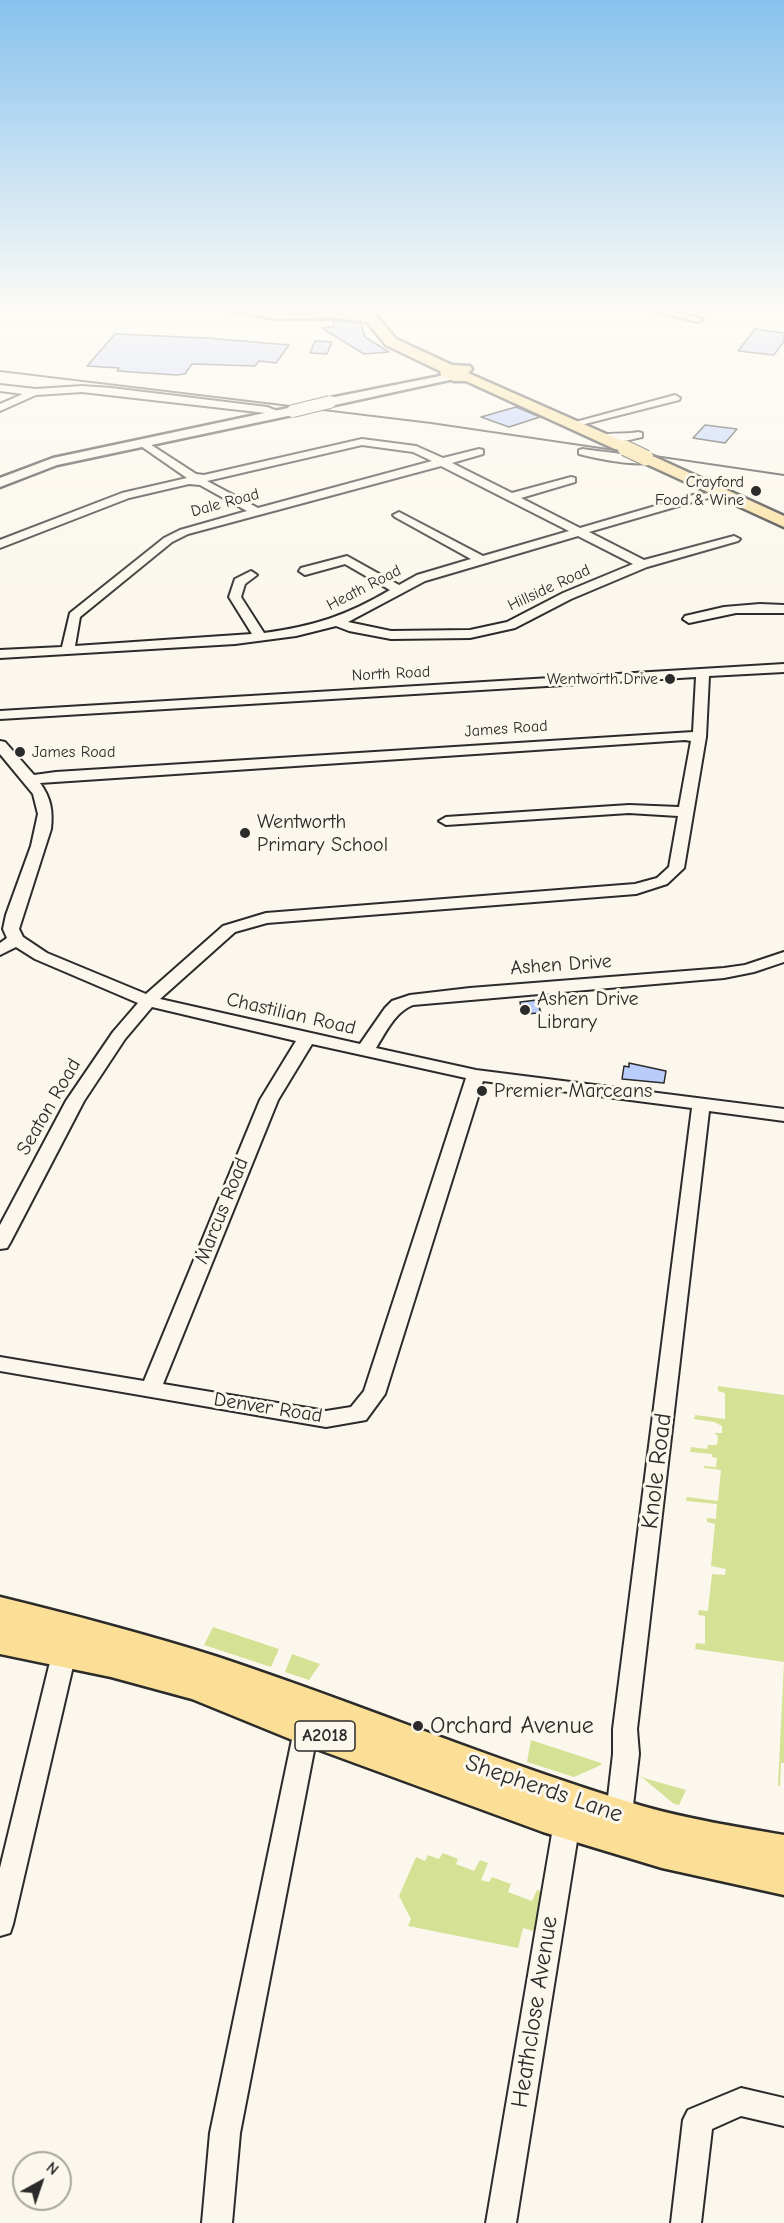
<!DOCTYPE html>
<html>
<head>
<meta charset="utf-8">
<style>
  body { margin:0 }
  #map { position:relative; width:784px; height:2223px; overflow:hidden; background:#fbf7ec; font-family:"Comic Neue",sans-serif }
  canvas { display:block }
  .north { position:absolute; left:12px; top:2151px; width:60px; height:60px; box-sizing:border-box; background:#fbf7ec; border:2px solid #a8a59f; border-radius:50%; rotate:40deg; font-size:16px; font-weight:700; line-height:24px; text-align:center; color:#2b2b2b }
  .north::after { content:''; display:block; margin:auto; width:21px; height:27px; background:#2b2b2b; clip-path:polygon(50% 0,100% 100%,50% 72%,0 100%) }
</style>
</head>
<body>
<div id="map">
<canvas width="784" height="2223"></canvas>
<div class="north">N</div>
</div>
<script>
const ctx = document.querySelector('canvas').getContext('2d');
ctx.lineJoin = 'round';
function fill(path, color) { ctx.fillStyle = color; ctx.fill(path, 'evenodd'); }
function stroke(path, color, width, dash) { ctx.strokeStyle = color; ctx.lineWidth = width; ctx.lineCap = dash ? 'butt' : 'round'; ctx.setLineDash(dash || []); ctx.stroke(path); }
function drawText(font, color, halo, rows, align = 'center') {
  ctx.font = font + ' "Comic Neue",sans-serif'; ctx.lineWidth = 6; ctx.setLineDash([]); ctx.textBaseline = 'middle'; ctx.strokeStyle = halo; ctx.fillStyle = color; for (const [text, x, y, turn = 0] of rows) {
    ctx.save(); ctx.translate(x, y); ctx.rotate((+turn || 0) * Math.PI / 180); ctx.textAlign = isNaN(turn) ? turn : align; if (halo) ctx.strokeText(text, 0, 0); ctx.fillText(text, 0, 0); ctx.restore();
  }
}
fill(new Path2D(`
  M718,1386L784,1395V1763H781L780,1786H778L784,1662L695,1649L696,1643L705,1644V1616L698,1615L699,1610L708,1611L712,1574L725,1575L726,1569L711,1566L715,1524L707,1522V1518L716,1519L717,1504L686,1501L687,1497L718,1501L721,1470L704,1468V1466L716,1467L717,1458L712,1457V1454L690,1452L691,1447L707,1449L708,1445H717L718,1436L714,1433H722V1426L714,1422L694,1419L695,1415L725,1419V1393L718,1391Z
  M213,1627L279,1649L271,1667L204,1645Z
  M292,1654L320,1664L309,1680L285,1672Z
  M531,1740L601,1763V1765L574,1777L527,1762Z
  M639,1775L644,1778L686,1790L679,1805L674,1804Z
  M443,1853L458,1859L456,1864L474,1871L480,1860L488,1863L481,1880L489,1882L492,1877L511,1884L508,1892L532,1901L537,1890L545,1892L537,1932L523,1928L518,1948L408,1926L411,1919L399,1896L416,1857L425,1861L428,1855L439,1859Z`), '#d5e295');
const building = new Path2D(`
  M333,321L361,323L365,337L389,352L364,354L322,328L334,327Z
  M755,329L784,333V341L774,355L738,351Z
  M115,334L207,338L289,345L276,363L259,361L255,366L192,364L185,374L176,375L117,371L119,368L87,366Z
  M315,341L332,342L327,354L310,353Z
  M516,407L540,417L509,427L481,417Z
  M705,425L737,429L725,443L693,438Z
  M537,1000L541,1013L522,1014L520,1002Z
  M629,1063L666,1071L664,1083L622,1079L624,1066L629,1067Z`);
fill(building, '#b9cdfd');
stroke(building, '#2b2b2b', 1.5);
const minor = new Path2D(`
  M641,307H657L703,319L698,322Z
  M0,385L36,389L82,386L111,388L267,407L286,414L281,417L266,413L82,392L36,395L0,411V404L23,394L0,391Z
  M675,395L680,398L679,400L573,427L568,424Z
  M638,432L642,433V437C629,440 608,446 597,438C606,431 626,435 638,432Z
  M142,439L196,474L204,475L362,439L416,446L443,458L479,449L483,450V454L452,463L512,493L571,477L575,478V482L521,498L580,528L693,495L724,491V495L699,500L589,532L644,560L734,536L740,539L738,541L647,567L571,599L515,628L470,638L391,639L349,631L336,626L296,636L235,644L0,658V650L62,647L70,613L164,538L180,530L247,511L200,485L189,484L129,498L0,548V540L122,493L187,478L138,444L137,442ZM362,445L413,452L432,461L258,508L207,481ZM441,466L569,531L483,556L399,512L393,515L395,517L471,559L417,575L399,585L347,556L301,568L299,571L305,575L345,564L390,590C346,616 314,626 264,633L241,597L245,584L257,575L251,571L235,579L229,597L252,634L75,646L80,617L172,542L188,534ZM578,536L633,564L563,593L507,622L470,630L391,631L348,622L425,581Z
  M583,449C594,451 652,457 655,460C643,469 595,458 579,454V450Z
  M760,604L784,605V613H736L689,623L683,619L685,616L724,607Z
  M784,664V672L709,676L706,737L684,868L667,884L636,894L267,923L235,932L160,999L360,1044L385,1008L392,1001L410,995L470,988L724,968L745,965L784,952V962L754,972L724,978L413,1005C395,1012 386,1032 376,1048L476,1070L784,1109V1121L709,1111L637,1729L639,1754L631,1823L627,1831L618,1834L609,1831L605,1823L613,1754V1729L692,1108L483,1081L385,1394L366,1420L326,1427L0,1371V1357L144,1381L260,1100L296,1041L152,1007L125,1039L84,1101L10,1243L7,1248L0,1249V1225L66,1101L113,1032L138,1003L35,959L16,947L0,955V943L7,938L3,929L6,915L31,846L38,814L33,794L0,754V741L5,742L34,775L56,772L693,732L696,677L0,719V711ZM685,740L691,741L679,807L629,805L446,817L439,821L446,825L629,813L678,816L669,867L657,878L635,884L266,913L223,926L146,994L47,953L23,937L19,929L51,829C53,811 51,798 40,783ZM312,1044L466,1078L364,1391L351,1407L326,1411L163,1384L278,1100Z
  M68,1635L76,1638L80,1645L73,1666L13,1924L10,1933L0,1936V1868L49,1666L60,1638Z
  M306,1719L315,1723L318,1730L240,2133L232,2223H202L210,2133L294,1730L297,1723Z
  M568,1805L577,1808L581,1816L516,2223H486L555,1816L559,1808Z
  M741,2088L784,2098V2126L741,2116L712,2129L701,2223H671L683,2120L688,2110Z`);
const tertiary = new Path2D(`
  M450,374L456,377L454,379L330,406L324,402L330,398Z
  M293,407L297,408V414L57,465L0,487V478L53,458Z`);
const primary = new Path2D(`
  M228,307H254L275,311L364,310L366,313L376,315L396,339L452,365L470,366L472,369L468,373L631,445L633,448L631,451H619L466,381H454L441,376L440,371L386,345L367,322L337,318L275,319L230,310Z
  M646,453L784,516V527L640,461L638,458Z
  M0,1597C73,1615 146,1634 218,1657C360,1704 499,1763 642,1806C688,1819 737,1827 784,1835V1895L662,1868L543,1832L295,1741L192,1699L111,1677L0,1654Z`);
stroke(minor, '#2b2b2b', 4);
stroke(tertiary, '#2b2b2b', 5);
stroke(primary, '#2b2b2b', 5);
fill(minor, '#fbf7ec');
fill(tertiary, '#fbf7ec');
fill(primary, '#fbdf96');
stroke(new Path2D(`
  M0,371L431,423L784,475`), '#2b2b2b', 2);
const tertiaryBridge = new Path2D(`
  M293,411L330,402`);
const primaryBridge = new Path2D(`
  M625,448L646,458`);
stroke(tertiaryBridge, '#2b2b2b', 14, []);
stroke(primaryBridge, '#2b2b2b', 17, []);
stroke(tertiaryBridge, '#fbf7ec', 12);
stroke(primaryBridge, '#fbdf96', 15);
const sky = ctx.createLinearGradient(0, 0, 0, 618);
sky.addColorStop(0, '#87c2ee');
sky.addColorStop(0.5, '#fdfbf6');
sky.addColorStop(1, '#fdfbf600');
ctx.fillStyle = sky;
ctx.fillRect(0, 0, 784, 618);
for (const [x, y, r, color] of [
  [756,491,6,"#2b2b2b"],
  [670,679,6,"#2b2b2b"],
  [20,752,6,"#2b2b2b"],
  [245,833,6,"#2b2b2b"],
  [525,1010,6,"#2b2b2b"],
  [482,1091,6,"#2b2b2b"],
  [418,1726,6,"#2b2b2b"]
]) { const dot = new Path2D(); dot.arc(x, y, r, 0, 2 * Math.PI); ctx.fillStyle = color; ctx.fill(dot); stroke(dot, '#fbf7ec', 2); }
drawText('16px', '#2b2b2b', '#fbf7ec', [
  ["Crayford",744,482],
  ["Food & Wine",744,500],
  ["Wentworth Drive",658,679],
  ["James Road",32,752,"left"]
], 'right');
drawText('16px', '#2b2b2b', '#fbf7ec', [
  ["Dale Road",225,503,-15],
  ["Heath Road",364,588,-27],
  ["Hillside Road",549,588,-25],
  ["North Road",391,674,-3],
  ["James Road",506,729,-4]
]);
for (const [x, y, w] of [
  [325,1736,60]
]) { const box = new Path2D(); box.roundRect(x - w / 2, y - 15, w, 30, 4.5); ctx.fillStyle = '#fbf7ec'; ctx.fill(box); stroke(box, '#2b2b2b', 1.5); }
drawText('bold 18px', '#2b2b2b', null, [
  ["A2018",325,1736]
]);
drawText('20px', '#2b2b2b', '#fbf7ec', [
  ["Wentworth",257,822],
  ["Primary School",257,845],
  ["Ashen Drive",537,999],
  ["Library",537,1022],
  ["Premier Marceans",494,1091]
], 'left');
drawText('20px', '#2b2b2b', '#fbf7ec', [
  ["Ashen Drive",561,965,-4],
  ["Chastilian Road",291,1014,13],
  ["Seaton Road",49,1107,-60],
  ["Marcus Road",222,1211,-68],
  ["Denver Road",268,1408,9]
]);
drawText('24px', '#2b2b2b', '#fbf7ec', [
  ["Knole Road",657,1471,-83],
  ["Shepherds Lane",544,1789,19],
  ["Heathclose Avenue",535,2012,-81]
]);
drawText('24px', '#2b2b2b', '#fbf7ec', [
  ["Orchard Avenue",430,1726]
], 'left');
</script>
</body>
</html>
